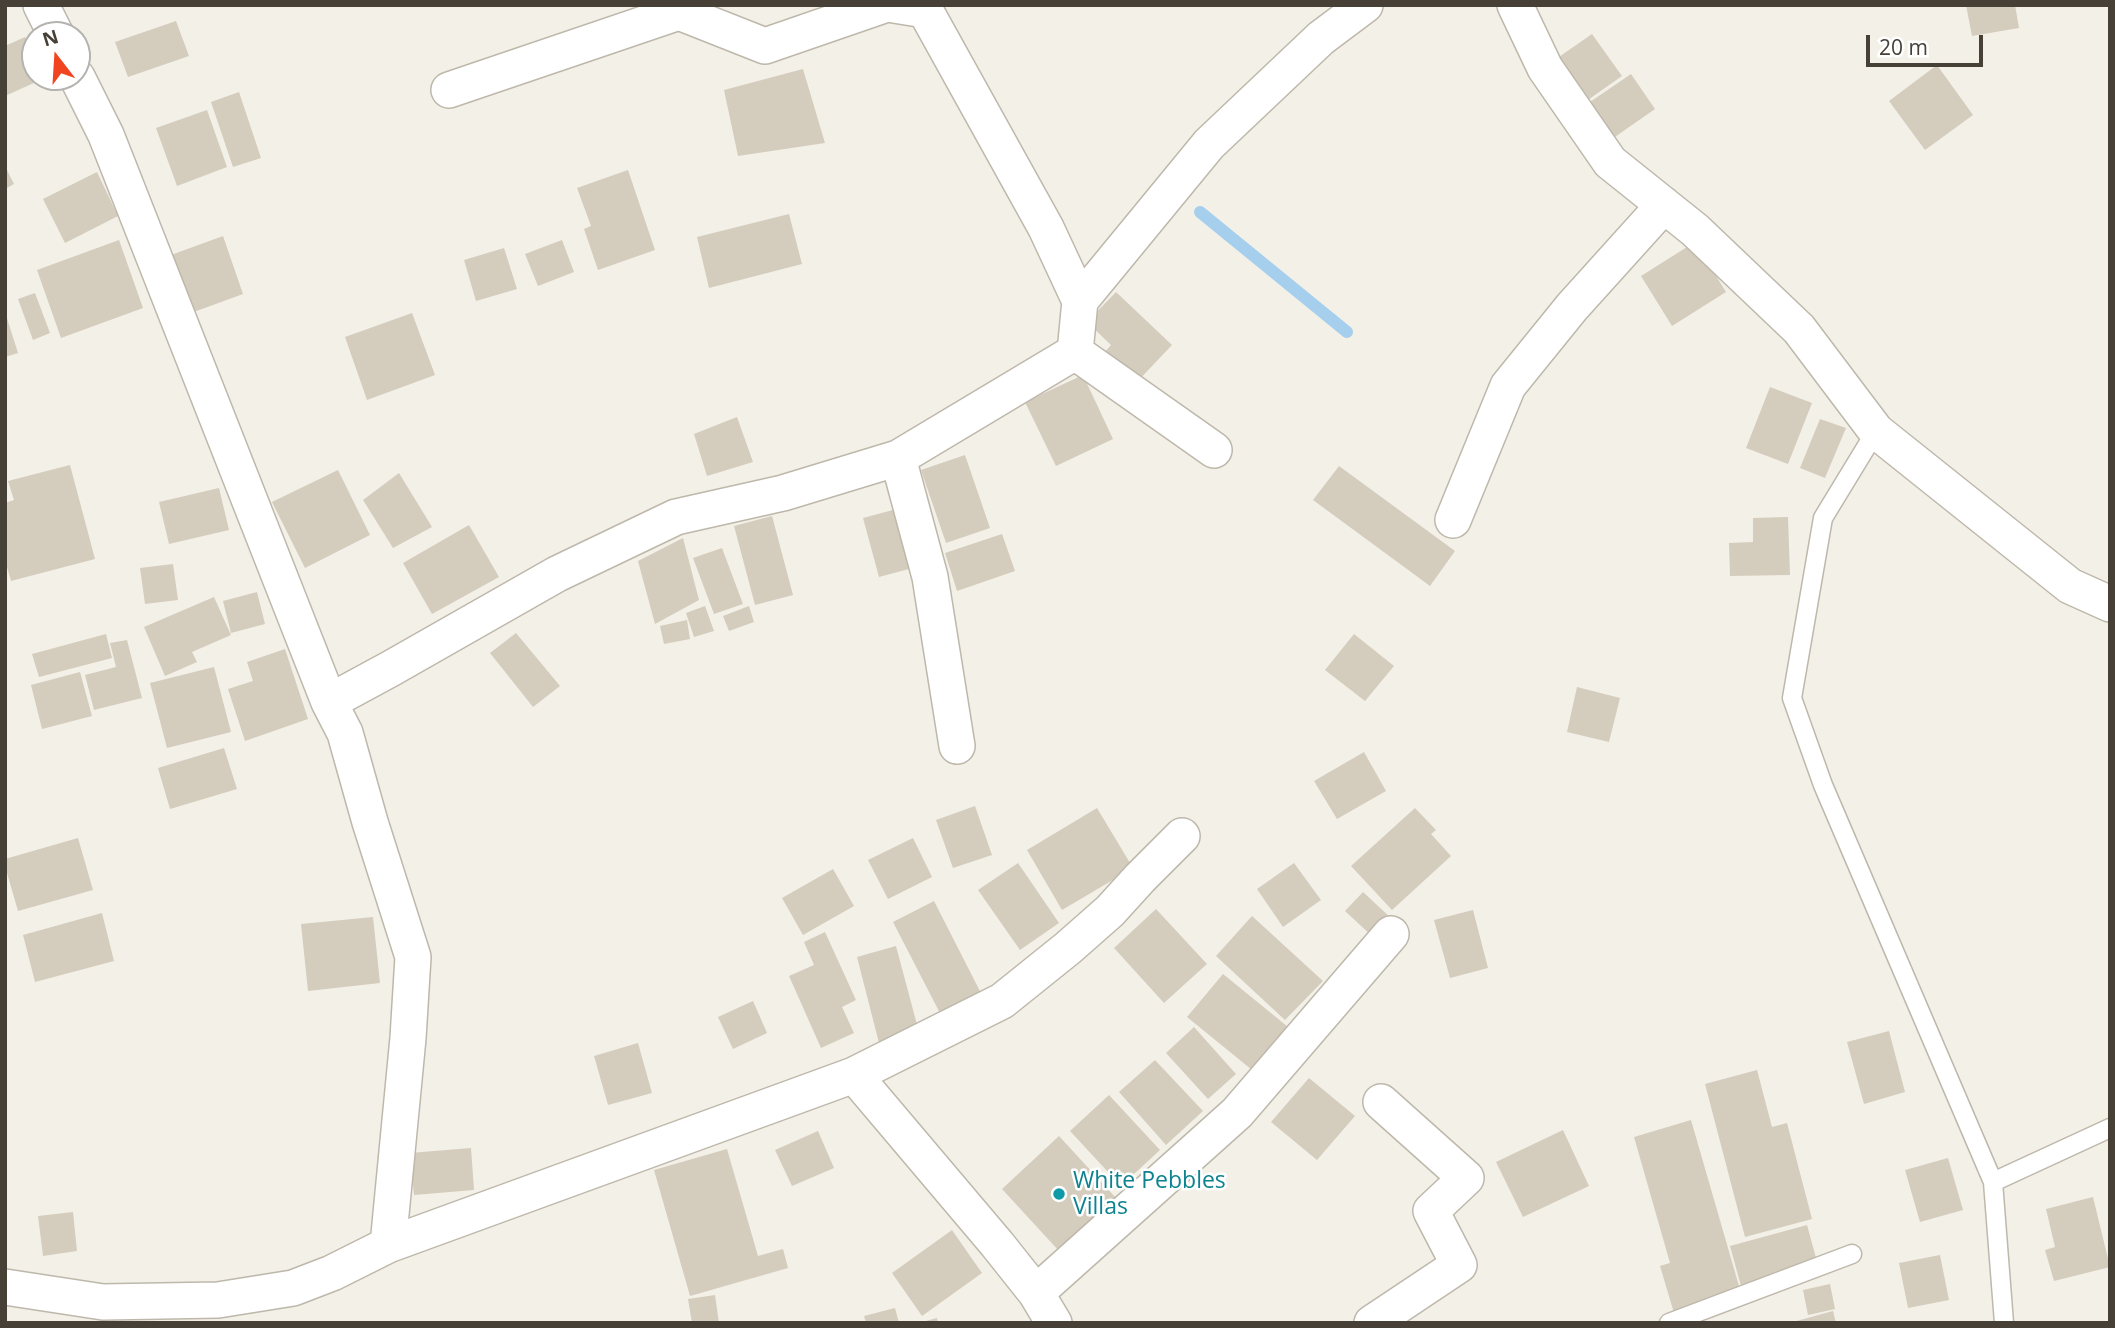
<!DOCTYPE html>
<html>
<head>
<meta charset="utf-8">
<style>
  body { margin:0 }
  #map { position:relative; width:2115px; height:1328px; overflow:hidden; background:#f3f0e8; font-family:"Open Sans",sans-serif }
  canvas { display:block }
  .frame { position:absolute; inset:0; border:7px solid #464037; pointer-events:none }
  .north { position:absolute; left:21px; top:21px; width:70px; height:70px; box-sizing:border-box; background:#fff; border:2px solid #b5b3af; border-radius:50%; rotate:343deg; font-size:19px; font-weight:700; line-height:28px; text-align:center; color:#464037 }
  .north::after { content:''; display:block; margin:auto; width:24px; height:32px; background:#f14421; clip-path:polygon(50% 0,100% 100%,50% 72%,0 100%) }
  .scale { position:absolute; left:1866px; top:35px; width:117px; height:32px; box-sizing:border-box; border:4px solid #464037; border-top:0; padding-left:9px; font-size:21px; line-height:24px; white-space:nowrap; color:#464037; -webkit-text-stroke:5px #fff; paint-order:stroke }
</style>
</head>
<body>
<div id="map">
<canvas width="2115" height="1328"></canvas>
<div class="frame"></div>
<div class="north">N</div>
<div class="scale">20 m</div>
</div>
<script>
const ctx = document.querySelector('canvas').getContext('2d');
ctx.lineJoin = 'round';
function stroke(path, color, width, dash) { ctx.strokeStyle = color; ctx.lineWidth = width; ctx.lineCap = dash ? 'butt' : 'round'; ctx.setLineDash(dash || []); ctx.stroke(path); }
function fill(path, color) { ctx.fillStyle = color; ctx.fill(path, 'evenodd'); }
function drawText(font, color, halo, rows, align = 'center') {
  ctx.font = font + ' "Open Sans",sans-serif'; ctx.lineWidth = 5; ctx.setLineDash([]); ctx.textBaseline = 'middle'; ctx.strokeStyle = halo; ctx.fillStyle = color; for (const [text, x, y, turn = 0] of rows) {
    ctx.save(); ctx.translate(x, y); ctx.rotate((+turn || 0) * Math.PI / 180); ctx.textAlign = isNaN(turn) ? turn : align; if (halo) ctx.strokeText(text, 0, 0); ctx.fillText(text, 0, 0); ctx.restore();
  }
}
stroke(new Path2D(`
  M1200,212L1347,332`), '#a6cfed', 12);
fill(new Path2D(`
  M1966,5H2015L2019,28L1972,36Z
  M176,21L189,56L128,77L115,42Z
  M1592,34L1622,76L1585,102L1556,59Z
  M25,37L35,59V77H47L5,96V46Z
  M1937,65L1973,115L1925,150L1889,101Z
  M803,69L825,143L738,156L724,90Z
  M1631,74L1655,109L1612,139L1587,104Z
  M239,92L261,158L233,167L211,102Z
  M207,110L227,167L177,186L156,128Z
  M5,166L14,184L5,189Z
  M628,170L655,250L598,270L584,229L591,226L577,188Z
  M97,172L118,216L65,243L43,199Z
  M789,214L802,264L709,288L697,237Z
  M223,236L243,294L191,313L171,255Z
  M119,240L143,308L61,338L37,270Z
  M562,240L574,272L538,286L525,254Z
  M1695,242L1726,292L1672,326L1641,276Z
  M504,248L517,289L476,301L464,260Z
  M1116,292L1172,345L1135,384L1103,354L1111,345L1087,322Z
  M35,293L50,333L33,340L18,299Z
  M5,312L18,353L5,357Z
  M412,313L435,375L367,400L345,337Z
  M1083,375L1113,439L1056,466L1025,402Z
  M1770,387L1812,403L1788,464L1746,448Z
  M737,417L753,462L707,476L694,434Z
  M1820,419L1846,428L1825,478L1800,468Z
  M965,455L990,528L946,543L921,470Z
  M70,465L95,559L11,581L5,560V503L14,500L8,481Z
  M1339,466L1455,551L1430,586L1313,500Z
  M338,470L370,535L305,568L272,502Z
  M399,473L432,527L393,548L363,500Z
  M219,488L229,530L169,544L159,502Z
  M904,507L920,566L879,577L863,518Z
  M772,516L793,595L755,605L734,526Z
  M1788,517L1790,575L1730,576L1729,543L1753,542V518Z
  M469,525L499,577L432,614L403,563Z
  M1002,534L1015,571L957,591L945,553Z
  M683,538L699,600L655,624L638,561Z
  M722,548L743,604L714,614L693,558Z
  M173,564L178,600L145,604L140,568Z
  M257,592L265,624L231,633L223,601Z
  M214,597L231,635L192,652L197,662L165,676L144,627Z
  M705,606L714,631L694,637L686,613Z
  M749,606L754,622L729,631L723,616Z
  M687,620L690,639L664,644L660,626Z
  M516,633L560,686L533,707L490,653Z
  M106,634L112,658L39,677L32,654Z
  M1354,634L1394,666L1365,701L1325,670Z
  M127,640L142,698L94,710L85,675L116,667L110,643Z
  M285,649L308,719L245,741L228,689L253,681L247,662Z
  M214,667L231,732L167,748L150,683Z
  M80,672L92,716L42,729L31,685Z
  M1577,687L1620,698L1609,742L1567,732Z
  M224,748L237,789L170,809L158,768Z
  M1364,752L1386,791L1337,819L1314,781Z
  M975,806L992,855L953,868L936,820Z
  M1097,808L1133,868L1062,910L1027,850Z
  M1415,808L1436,830L1431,834L1451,856L1392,910L1351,866Z
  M78,838L93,890L18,911L5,866V859Z
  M913,838L932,877L888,899L868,860Z
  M1018,863L1059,923L1020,950L978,890Z
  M1294,863L1321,900L1283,927L1257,889Z
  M833,869L854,906L803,935L782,898Z
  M1363,892L1391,918L1373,937L1345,911Z
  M934,901L984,999L943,1019L893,922Z
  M1156,909L1207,964L1164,1003L1114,948Z
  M1473,910L1488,968L1450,978L1434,920Z
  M102,913L114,961L35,982L23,935Z
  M1252,916L1323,981L1285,1020L1216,956Z
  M373,917L380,983L308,991L301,924Z
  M825,932L856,1000L842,1007L854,1033L821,1048L789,976L814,965L804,942Z
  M896,946L920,1036L880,1047L857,957Z
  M1223,974L1293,1031L1257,1074L1187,1017Z
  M753,1001L767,1033L733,1049L718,1017Z
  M1194,1027L1236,1074L1208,1099L1166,1053Z
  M1889,1031L1905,1092L1864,1104L1847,1042Z
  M638,1043L652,1093L608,1105L594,1056Z
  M1155,1060L1203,1111L1166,1145L1119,1092Z
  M1757,1070L1772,1127L1787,1123L1812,1219L1745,1237L1705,1084Z
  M1309,1078L1355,1116L1317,1160L1271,1122Z
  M1109,1095L1160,1150L1121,1186L1070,1131Z
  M1691,1120L1741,1293L1674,1313L1660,1266L1670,1263L1634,1137Z
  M1563,1130L1589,1186L1523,1217L1496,1162Z
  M818,1131L834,1168L792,1186L775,1150Z
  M1059,1136L1116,1198L1059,1251L1002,1189Z
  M471,1148L474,1190L414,1195L410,1153Z
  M727,1149L758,1256L783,1249L788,1268L690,1296L654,1170Z
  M1948,1158L1963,1210L1920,1222L1905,1170Z
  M2093,1197L2110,1267L2054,1281L2045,1250L2055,1247L2046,1209Z
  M73,1212L77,1251L43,1256L38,1216Z
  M1807,1225L1818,1265L1741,1286L1730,1246Z
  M952,1230L982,1273L922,1316L892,1273Z
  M1940,1255L1949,1300L1908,1308L1899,1263Z
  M1830,1284L1835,1309L1808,1315L1803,1290Z
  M715,1295L719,1323H692L688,1299Z
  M895,1308L899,1323H866L864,1316Z
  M1833,1311L1836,1323H1794L1793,1322Z
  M937,1318L938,1323H922V1322Z`), '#d4ccbd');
const service = new Path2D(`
  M1876,431L1823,518L1792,698L1823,785L1993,1182L2004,1323
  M1993,1182L2110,1128
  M1669,1323L1852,1254`);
const minor = new Path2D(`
  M41,5L56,35
  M1515,5L1545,68L1610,162L1695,230L1799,329L1876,431L2070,586L2110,604
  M77,77L106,135L329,702L390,669L557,574L676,517L783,493L898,458L1075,352L1080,301L1046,228L925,10L894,5
  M449,90L679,12L765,46L884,5
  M1080,301L1209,144L1321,38L1365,5
  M1075,352L1214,450
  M898,458L930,577L957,746
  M1453,520L1508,386L1572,307L1664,205
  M329,702L345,733L370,822L413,957L408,1038L388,1245
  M854,1075L1002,1001L1068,948L1110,911L1140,878L1182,836
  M5,1287L103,1302L218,1300L293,1288L332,1273L388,1245L854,1075L997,1244L1036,1293L1054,1323
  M1036,1293L1237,1113L1391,934
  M1372,1323L1459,1265L1431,1211L1466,1178L1381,1102`);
stroke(service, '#beb8ab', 21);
stroke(minor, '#beb8ab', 38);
stroke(service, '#fff', 18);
stroke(minor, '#fff', 35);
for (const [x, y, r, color] of [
  [1059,1194,7,"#0f9aa8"]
]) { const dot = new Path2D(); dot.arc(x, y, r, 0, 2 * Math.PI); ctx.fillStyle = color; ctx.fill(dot); stroke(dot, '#fff', 2.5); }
drawText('23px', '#0d838f', '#fff', [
  ["White Pebbles",1073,1181],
  ["Villas",1073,1207]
], 'left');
</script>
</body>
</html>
